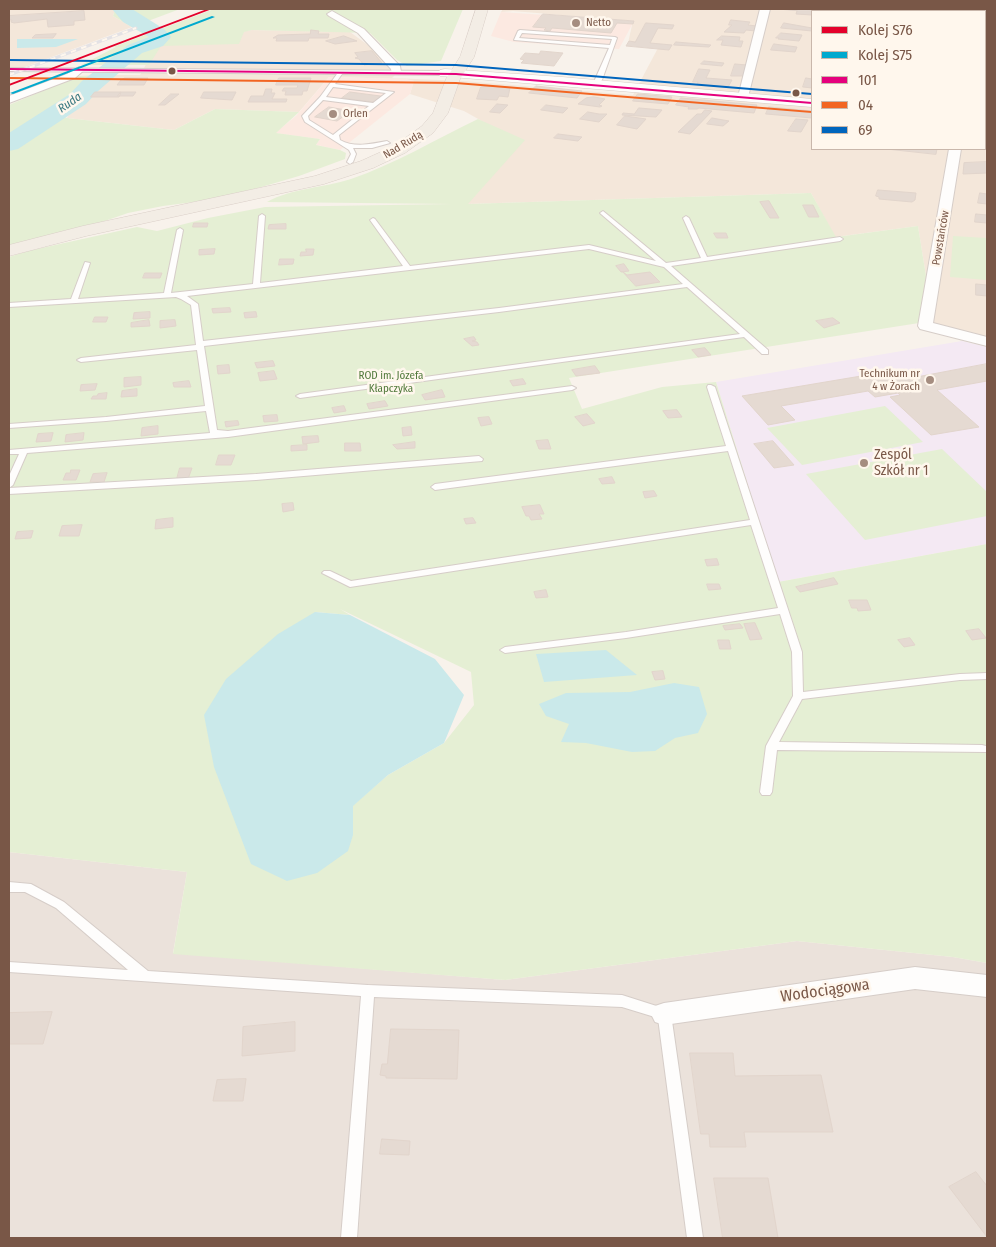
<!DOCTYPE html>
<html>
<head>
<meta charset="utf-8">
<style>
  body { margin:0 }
  #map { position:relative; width:996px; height:1247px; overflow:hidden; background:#f8f2eb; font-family:"Fira Sans Condensed",sans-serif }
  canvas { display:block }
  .frame { position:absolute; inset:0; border:10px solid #795747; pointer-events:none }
  .legend { position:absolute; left:811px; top:10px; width:175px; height:140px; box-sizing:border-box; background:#fff7ed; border:1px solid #c9b7ab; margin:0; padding:6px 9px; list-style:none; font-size:15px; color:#795747 }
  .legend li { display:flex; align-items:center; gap:10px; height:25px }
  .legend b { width:25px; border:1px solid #c9b7ab }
</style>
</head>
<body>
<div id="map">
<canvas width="996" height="1247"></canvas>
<div class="frame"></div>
<ul class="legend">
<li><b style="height:6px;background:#e4002b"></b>Kolej S76</li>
<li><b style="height:6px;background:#00a9ce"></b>Kolej S75</li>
<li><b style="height:6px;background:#e5007d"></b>101</li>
<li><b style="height:6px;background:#f26522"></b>04</li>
<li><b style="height:6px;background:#0065bd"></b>69</li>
</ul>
</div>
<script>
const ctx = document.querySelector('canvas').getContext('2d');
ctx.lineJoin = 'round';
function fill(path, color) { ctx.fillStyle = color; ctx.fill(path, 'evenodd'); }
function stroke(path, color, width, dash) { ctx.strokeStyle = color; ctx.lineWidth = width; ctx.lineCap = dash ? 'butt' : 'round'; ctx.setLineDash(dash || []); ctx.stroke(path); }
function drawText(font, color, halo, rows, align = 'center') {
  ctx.font = font + ' "Fira Sans Condensed",sans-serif'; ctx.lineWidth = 5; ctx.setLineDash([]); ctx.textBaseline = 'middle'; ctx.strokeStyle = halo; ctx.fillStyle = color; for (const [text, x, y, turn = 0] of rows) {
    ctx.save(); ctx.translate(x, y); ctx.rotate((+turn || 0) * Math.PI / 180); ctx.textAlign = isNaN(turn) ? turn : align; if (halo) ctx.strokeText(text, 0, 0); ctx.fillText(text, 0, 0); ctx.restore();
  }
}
fill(new Path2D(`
  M9,9H115L113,16L132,27L9,73Z
  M503,9H987V339L934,326L918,226L835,237L811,193L467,204L496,129L464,111L410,94L414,81L405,79L329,77L299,112L215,109L174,130L67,118L72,107L109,75H140L157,45L252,30L350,32L372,48L395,75L392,78L463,81L633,95L658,48L628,43L633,21L513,11L501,12ZM812,11H985V149H812Z`), '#f4e7da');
fill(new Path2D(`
  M501,12L634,21L619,49L514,42L491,36Z
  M329,77L405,79L414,81L410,94L340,150L316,145L320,139L275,133L296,116Z`), '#fce9e1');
fill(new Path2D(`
  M9,852L187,872L173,953L505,980L797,941L953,957L987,963V1238H9Z`), '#ebe2db');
fill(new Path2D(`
  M962,341L987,347V544L778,582L716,382Z`), '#f4e9f3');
fill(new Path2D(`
  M115,9H180L132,27L113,16Z
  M214,9H463L441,61L407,66L397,60L370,33L252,30L244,32L239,44L161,46L149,65H81L116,47H113Z
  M98,75L75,97L52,111L67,118L174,130L215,109L299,112L276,133L320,139L316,145L340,150L346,153L345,159L299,176L251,190L201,201L163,206L128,213L99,223L9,247V105L78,76Z
  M478,119L525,140L468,204L811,193L836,237L918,226L926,276L919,323L569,378L582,409L662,387L716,382L778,582L987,544V963L953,957L797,941L505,980L173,954L187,872L9,852V257L28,251L137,227L157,231L208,218L265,207L452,204L267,202C292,188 323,188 351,179C395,164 436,139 478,119ZM340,609L471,672L474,705L444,743L388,775L352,806L353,835L315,612L350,615Z
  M953,236L987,238V280L950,277Z
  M885,406L923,442L802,465L767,428Z
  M942,449L987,492V516L865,540L806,474Z`), '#e5efd4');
fill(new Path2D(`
  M17,39H78L56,47L17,48Z
  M315,612L350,615L435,659L464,695L444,743L388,775L353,806V835L348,851L317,873L287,881L251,864L214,767L204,715L226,679L278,634Z
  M606,650L637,675L544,682L536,654Z
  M674,683L699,687L707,714L698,733L675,738L655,751L632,752L586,743L561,742L569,724L546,716L539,704L566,693L630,692Z`), '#cae9ea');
fill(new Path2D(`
  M112,9H132L164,29L171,37L163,46L142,53L98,91L86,104L18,149L9,151V133L70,94L82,81L128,45L149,37L123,22Z`), '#cae9ea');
const building = new Path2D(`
  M778,9H802L822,11H812V15L796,14L797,11Z
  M84,11L85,20L74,21V25L48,27L47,19L14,23L11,22L12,20H9V16Z
  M543,14L634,21L633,24L617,23L611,33L552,28L550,31L544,30L546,28L533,27Z
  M731,20L750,22L748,25L757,26L754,30L756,31L746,30L744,33L724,32L732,25H729Z
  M646,23L674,25L672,29L658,28L650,43L672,45L669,50L626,46L629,41L635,42Z
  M784,23L812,28V31L781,28Z
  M311,30L319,31L318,34H329L328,38H309L308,41H276L277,38H273L278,35L310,34Z
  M781,33L802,35L799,41L778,39L779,38H776Z
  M56,34L53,38H32L35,35Z
  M344,36L357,41L335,44L326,41Z
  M722,36L740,37L739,41H743L741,47L721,45L723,40H717Z
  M676,42L711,45L709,47L674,45Z
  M774,44L797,47L795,52L771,50Z
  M372,51L382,63L364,65L359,59L355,58L358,57L355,53Z
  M541,51L563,53L554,66L521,63L524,60L520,59L525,53L539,54Z
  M704,61L724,63L722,66L701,64Z
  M735,64L747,65L744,76H731Z
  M699,69L710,70L706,78L732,80L728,87L697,84L698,82H693Z
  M125,78H148L144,85H117L121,80Z
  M279,78H311L307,91H303L302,95H285L286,91H282L284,88H297L298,85H276Z
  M806,78L812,79V88L803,87Z
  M536,86L582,91L577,98L529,93Z
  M481,87L488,86L510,88L508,97L499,96L497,100L477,99Z
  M266,89H272L271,93H275L272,99H287L286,102H248L251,96H263Z
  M95,92H121L119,97H91Z
  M121,92H136L133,96H118Z
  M204,92H236L232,100L201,98Z
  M350,92L388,97L380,103L342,98Z
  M171,94H179L165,105H159Z
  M638,94L672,97L668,104L633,101Z
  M594,97L605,99L599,105L602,106L600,107L578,104L586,98Z
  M681,98L757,105L754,113L699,108L697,109H688L689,107L676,105Z
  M497,104L508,105L500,113L490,112Z
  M546,105L568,108L563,113L541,110Z
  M329,107L351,111L337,121L315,117Z
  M769,107L812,111V118L766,114Z
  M639,108L662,110L656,117L622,115L623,113L634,114Z
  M705,110L712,111L690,134L678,132L697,114H701Z
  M588,112L599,114H607L599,122L580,119Z
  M625,116L646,119L637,129L617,125Z
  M712,118L729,121L723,126L707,124Z
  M796,119L808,120L801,132L788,131Z
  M558,134L582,137L578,141L554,138Z
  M887,149H937L936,154Z
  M987,162V173L963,174L964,163Z
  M878,190L916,193L915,200L912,202L879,199V197L876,196Z
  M980,193L987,194V204L978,203Z
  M769,201L779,218H770L760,202Z
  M803,205H813L819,217H809Z
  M976,214L987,215V223L975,222Z
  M194,223H208L207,227H193Z
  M286,224V229H268L269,225Z
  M714,233H726L728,238H717Z
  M215,249L214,254L199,255V250Z
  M306,249H314L313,255L300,256L301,252H306Z
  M280,259H294L293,264L279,265Z
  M624,264L629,271L621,272L616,266Z
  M623,272L627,275L650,272L660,282L636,286Z
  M145,273H162L160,278H143Z
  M976,284L987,285V296L976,295Z
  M230,308L231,312L213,313L212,309Z
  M150,312V318L133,319L134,313Z
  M256,312L257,317L245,318L244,313Z
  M95,317H108L106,322H93Z
  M833,318L840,323L824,328L816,321Z
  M149,320L150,326L131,327V323Z
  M175,320L176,326L160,328V321Z
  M474,337L476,340L472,341L477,342L479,345L472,346L464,339Z
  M705,348L711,355L698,357L692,350Z
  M273,361L275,366L257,368L255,363Z
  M987,364V381L937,390L979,427L931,435L890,397L900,395L898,393L875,397L868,391L781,406L795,420L768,425L742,396L879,373L882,375L903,372L910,378Z
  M229,365L230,373L218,374L217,366Z
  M595,366L600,373L576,376L572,370Z
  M274,371L277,379L260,381L258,373Z
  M141,377V385L124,387V378Z
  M523,379L526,384L513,386L510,381Z
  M189,381L191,387H174L173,383Z
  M97,384L95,390L80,391L81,385Z
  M137,389V396L121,397L122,391Z
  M442,390L445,397L425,400L422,395Z
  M107,393L106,399H91L93,396H97L98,394Z
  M385,401L388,406L369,409L367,404Z
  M344,406L346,411L334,413L332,408Z
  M677,410L682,417L668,418L663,411Z
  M587,414L595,423L583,426L575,417Z
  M277,415L278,421L264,422L263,416Z
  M489,417L492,424L481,426L478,418Z
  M238,421L239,425L226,427L225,422Z
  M158,426V434L141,436L142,428Z
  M411,427L412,435L403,436L402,428Z
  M53,433L51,441L36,442L38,434Z
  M84,433L83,440L65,442L66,435Z
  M318,436L319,442L303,444L302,437Z
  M548,440L551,449H539L536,441Z
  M773,441L794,465L774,468L754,444Z
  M415,442V448L397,449L393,445Z
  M345,443H360L361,451H345Z
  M307,445V450L291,451V446Z
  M219,455H235L231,465H216Z
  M180,468H192L188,479H177Z
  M71,470H80L76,480H63L66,473H70Z
  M107,473L104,482H90L93,474Z
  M612,477L615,483L602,484L599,479Z
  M654,491L657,496L645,498L643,492Z
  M293,503L294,510L283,512L282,504Z
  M540,505L544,514H539L542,519L531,520L529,516H526L522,507Z
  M173,518V527L155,529L156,520Z
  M473,518L476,523L466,524L464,519Z
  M82,525L79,536H59L62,526Z
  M33,531L31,538L15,539L17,532Z
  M717,559L719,565L707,566L705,560Z
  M834,578L838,584L800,592L796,587Z
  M707,584H719L721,589L709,590Z
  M546,590L548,597L536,598L534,592Z
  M849,600H867L871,610L858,611L857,608H852Z
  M755,623L762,639L750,640L744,624Z
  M740,624L743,628L725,630L723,626Z
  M979,629L986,638L972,640L966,631Z
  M910,638L915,645L904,647L898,640Z
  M718,640H729L731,649H720Z
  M663,671L665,679L655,680L652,672Z
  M52,1012L43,1044H9V1013Z
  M295,1022V1051L242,1056L243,1027Z
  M391,1029L459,1030L457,1079L386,1078V1076L380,1075L382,1064H387Z
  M690,1053H733L735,1076L821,1075L833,1132H744L746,1147H710L709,1134H701Z
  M246,1079L243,1101H213L217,1080Z
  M382,1139L410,1141L409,1155L380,1154Z
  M976,1172L987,1186V1237L949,1187Z
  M714,1178H768L778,1238H723Z`);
fill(building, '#e5dad2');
stroke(building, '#e2d5cc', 1);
const lane = new Path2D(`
  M520,30L615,37L617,38L602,80L596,86L593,84L609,48L514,40L518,31ZM522,33L612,39L610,45L519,38Z
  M9,68L445,71L448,73L445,75L342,74L335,84L394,92L339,135L340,140C354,148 372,144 387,141L390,143L372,148H353L356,154L353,162L350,164L347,162L351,154L349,150L305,122L302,116L320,97L337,74L9,71ZM333,87L386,93L373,103L326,97ZM323,100L369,106L333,135L309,120L308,116Z
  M603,211L666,263L701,258L683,218L686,216L689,218L707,257L840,237L843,239L840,241L671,266L768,350V354H762L744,337L300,398L296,396L300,394L740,334L687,287L499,312L204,346L217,430L228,431L572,386L576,388L572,390L228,437L27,453L13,485L9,488V476L19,454H9V450L210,433L206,411L106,421L9,428V424L106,417L205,406L197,350L81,362L77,360L81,358L196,345L191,305L181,299L176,297L9,307V303L71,299L85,262L90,263L78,299L164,293L177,230L180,228L183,230L171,293L253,284L259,216L262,214L265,216L260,283L403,266L370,220L373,218L375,219L410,266L589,245L656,261L601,214L600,213ZM589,249L664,267L683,284L499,308L203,341L198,304L187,296Z
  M708,385H711L715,387L802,652L803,692L960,674L987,673V679L960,680L802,699L779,742L982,745L986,746L987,748L986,752L777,750L772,792L770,795H762L760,792L766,746L793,696L792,652L780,614L626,638L505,653L500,650L505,647L626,632L778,608L751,525L350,587L322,573L324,571H330L351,581L750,520L728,451L435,490L431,487L435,484L726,446L707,387Z
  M479,456L483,459L482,461L256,480L9,494V488L256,474Z
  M9,882L31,884L64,902L148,971L368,985L622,995L669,1010L671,1014L703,1238H687L658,1018L622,1007L374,997L357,1238H341L361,996L9,972V962L128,970L56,908L25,892H9Z`);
const street = new Path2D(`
  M760,9H770L748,97L743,100L738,97Z
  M814,9H846L849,11H816Z
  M890,9H899L897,11H889Z
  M332,11L364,29L400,66L401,72L400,74H392L391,69L358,33L329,16L327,14Z
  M79,67L84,70L75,78L9,103V96L67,74Z
  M949,149H961L933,323L987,337V346L920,329L918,326Z
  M915,967L987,975V997L915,989L664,1025L655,1022L651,1014L655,1006L664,1003Z`);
const secondary = new Path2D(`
  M445,69L562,77L812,99V107L440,76L438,73L440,70Z
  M985,110H987V120H985Z`);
const primary = new Path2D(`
  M476,9H488L474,57L460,79L448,113L433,133L405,153L373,168L324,184L86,236L9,256V245L83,226L315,176L361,161L394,146L422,126L433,113L446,79L460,57Z`);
stroke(lane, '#d6cdc8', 2);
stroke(street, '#d6cdc8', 2);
stroke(secondary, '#d7cdc7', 1);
stroke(primary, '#dacfc8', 1);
fill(lane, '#fefdfc');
fill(street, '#fefdfc');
fill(secondary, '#fefdfc');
fill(primary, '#f3ede5');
const rail = new Path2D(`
  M9,75L136,28`);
stroke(rail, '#e4e2e5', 3);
stroke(rail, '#fff7ed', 2, [5.5]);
fill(new Path2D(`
  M9,68L456,73L812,102V104L456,75L9,70Z`), '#e5007d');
fill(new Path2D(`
  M9,77L456,82L811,111H812V113L456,84L9,79Z`), '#f26522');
fill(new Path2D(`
  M9,59L456,64L812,93V95L456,66L9,61Z`), '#0065bd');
fill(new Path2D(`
  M207,9H212L9,86V84Z`), '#e4002b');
fill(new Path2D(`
  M212,16L215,17L13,94L10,93Z`), '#00a9ce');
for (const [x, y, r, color] of [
  [576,23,5,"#a58d80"],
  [172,71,4.5,"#795747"],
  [796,93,4.5,"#795747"],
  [333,114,5,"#a58d80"],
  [930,380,5,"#a58d80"],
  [864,463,5,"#a58d80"]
]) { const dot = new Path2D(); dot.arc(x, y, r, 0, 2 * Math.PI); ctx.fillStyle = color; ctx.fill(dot); stroke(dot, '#fff7ed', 2); }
drawText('11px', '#795747', '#fff7ed', [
  ["Netto",586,23],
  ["Orlen",343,114],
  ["Technikum nr",920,374,"right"],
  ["4 w Żorach",920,387,"right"]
], 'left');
drawText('11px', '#795747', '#fff7ed', [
  ["Nad Rudą",403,145,-31],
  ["Powstańców",941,238,-80]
]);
drawText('11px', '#527a3c', '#fff7ed', [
  ["ROD im. Józefa",391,376],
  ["Kłapczyka",391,389]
]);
drawText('italic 12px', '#3a7880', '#fff7ed', [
  ["Ruda",70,103,-35]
]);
drawText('14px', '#795747', '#fff7ed', [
  ["Zespól",874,455],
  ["Szkół nr 1",874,471]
], 'left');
drawText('16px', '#795747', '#fff7ed', [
  ["Wodociągowa",825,991,-8]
]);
</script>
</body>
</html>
